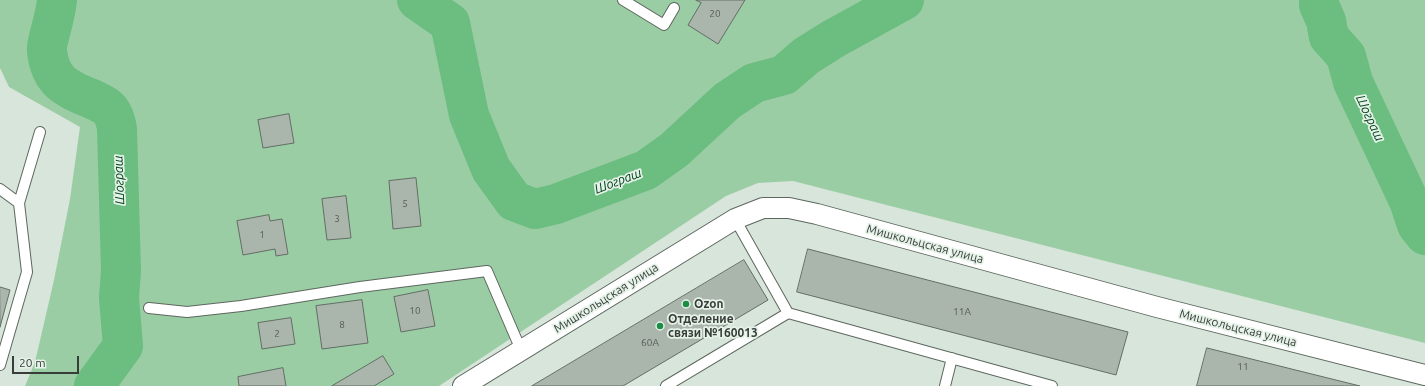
<!DOCTYPE html>
<html>
<head>
<meta charset="utf-8">
<style>
  body { margin:0 }
  #map { position:relative; width:1425px; height:386px; overflow:hidden; background:#d8e5da; font-family:Ubuntu,sans-serif }
  canvas { display:block }
  .scale { position:absolute; left:12px; top:356px; width:67px; height:18px; box-sizing:border-box; border:2px solid #383d39; border-top:0; padding-left:5px; font-size:12px; line-height:14px; white-space:nowrap; color:#383d39; -webkit-text-stroke:3px #e5f2e8; paint-order:stroke }
</style>
</head>
<body>
<div id="map">
<canvas width="1425" height="386"></canvas>
<div class="scale">20 m</div>
</div>
<script>
const ctx = document.querySelector('canvas').getContext('2d');
ctx.lineJoin = 'round';
function fill(path, color) { ctx.fillStyle = color; ctx.fill(path, 'evenodd'); }
function stroke(path, color, width, dash) { ctx.strokeStyle = color; ctx.lineWidth = width; ctx.lineCap = dash ? 'butt' : 'round'; ctx.setLineDash(dash || []); ctx.stroke(path); }
function drawText(font, color, halo, rows, align = 'center') {
  ctx.font = font + ' Ubuntu,sans-serif'; ctx.lineWidth = 3.5; ctx.setLineDash([]); ctx.textBaseline = 'middle'; ctx.strokeStyle = halo; ctx.fillStyle = color; for (const [text, x, y, turn = 0] of rows) {
    ctx.save(); ctx.translate(x, y); ctx.rotate((+turn || 0) * Math.PI / 180); ctx.textAlign = isNaN(turn) ? turn : align; if (halo) ctx.strokeText(text, 0, 0); ctx.fillText(text, 0, 0); ctx.restore();
  }
}
fill(new Path2D(`
  M0,0H1425V343L793,181L758,183L726,196L439,386H25L35,362L54,280L70,199L80,127L9,87L0,68Z`), '#9bcda5');
stroke(new Path2D(`
  M57,0C56,11 53,22 50,33C49,39 46,45 47,51C50,81 66,89 92,99C98,102 105,104 110,110C114,115 116,122 117,129L121,270L119,298L123,346L94,386
  M417,0L450,23L469,115L491,169L514,201L535,209L556,204L646,170L674,150L727,101L754,83L784,75L806,56L833,39L904,0
  M1319,0V5L1326,21L1329,37L1346,56L1353,82L1409,201L1417,225L1425,235`), '#6cbd80', 40);
const building = new Path2D(`
  M696,0H745L718,44L688,25L701,3Z
  M289,114L294,143L263,148L258,120Z
  M416,178L421,226L393,229L389,181Z
  M346,196L351,238L327,240L322,199Z
  M269,215L270,221L282,219L288,254L276,256L275,249L243,255L237,221Z
  M808,249L1128,332L1116,375L797,292Z
  M744,260L768,300L623,386H532Z
  M0,287L10,290L0,327Z
  M428,290L435,326L401,332L394,297Z
  M362,300L368,343L322,349L316,306Z
  M291,318L295,344L262,349L258,323Z
  M1207,348L1360,386H1197Z
  M383,356L394,374L374,386H332Z
  M283,368L286,386H239L238,377Z`);
fill(building, '#aab5ac');
stroke(building, '#636e65', 1);
const lane = new Path2D(`
  M623,0L664,25L674,8
  M0,189L19,203L27,272L0,365
  M19,203L40,132
  M735,219L788,313
  M149,308L187,312L241,306L360,287L487,271L521,350
  M666,386L788,313L1052,386
  M945,386L952,358`);
const street = new Path2D(`
  M463,386L735,219L763,208H789L817,214L1157,307L1425,375`);
stroke(lane, '#5d675f', 12);
stroke(street, '#5d675f', 22);
stroke(lane, '#fff', 10);
stroke(street, '#fff', 20);
for (const [x, y, r, color] of [
  [686,304,4,"#1a8d46"],
  [660,326,4,"#1a8d46"]
]) { const dot = new Path2D(); dot.arc(x, y, r, 0, 2 * Math.PI); ctx.fillStyle = color; ctx.fill(dot); stroke(dot, '#e5f2e8', 1.5); }
drawText('10px', '#545b56', null, [
  ["20",715,14],
  ["5",405,204],
  ["3",337,219],
  ["1",262,235],
  ["10",415,311],
  ["11А",962,312],
  ["8",342,325],
  ["2",277,334],
  ["60А",650,343],
  ["11",1243,367]
]);
drawText('12px', '#383d39', '#e5f2e8', [
  ["Мишкольцская улица",925,244,15],
  ["Мишкольцская улица",606,298,-32],
  ["Мишкольцская улица",1238,328,14]
]);
drawText('bold 12px', '#383d39', '#e5f2e8', [
  ["Ozon",694,304],
  ["Отделение",668,319],
  ["связи №160013",668,333]
], 'left');
drawText('italic 13px', '#03441d', '#e5f2e8', [
  ["Шограш",1370,118,65],
  ["Шограш",119,180,-92],
  ["Шограш",618,181,-21]
]);
</script>
</body>
</html>
